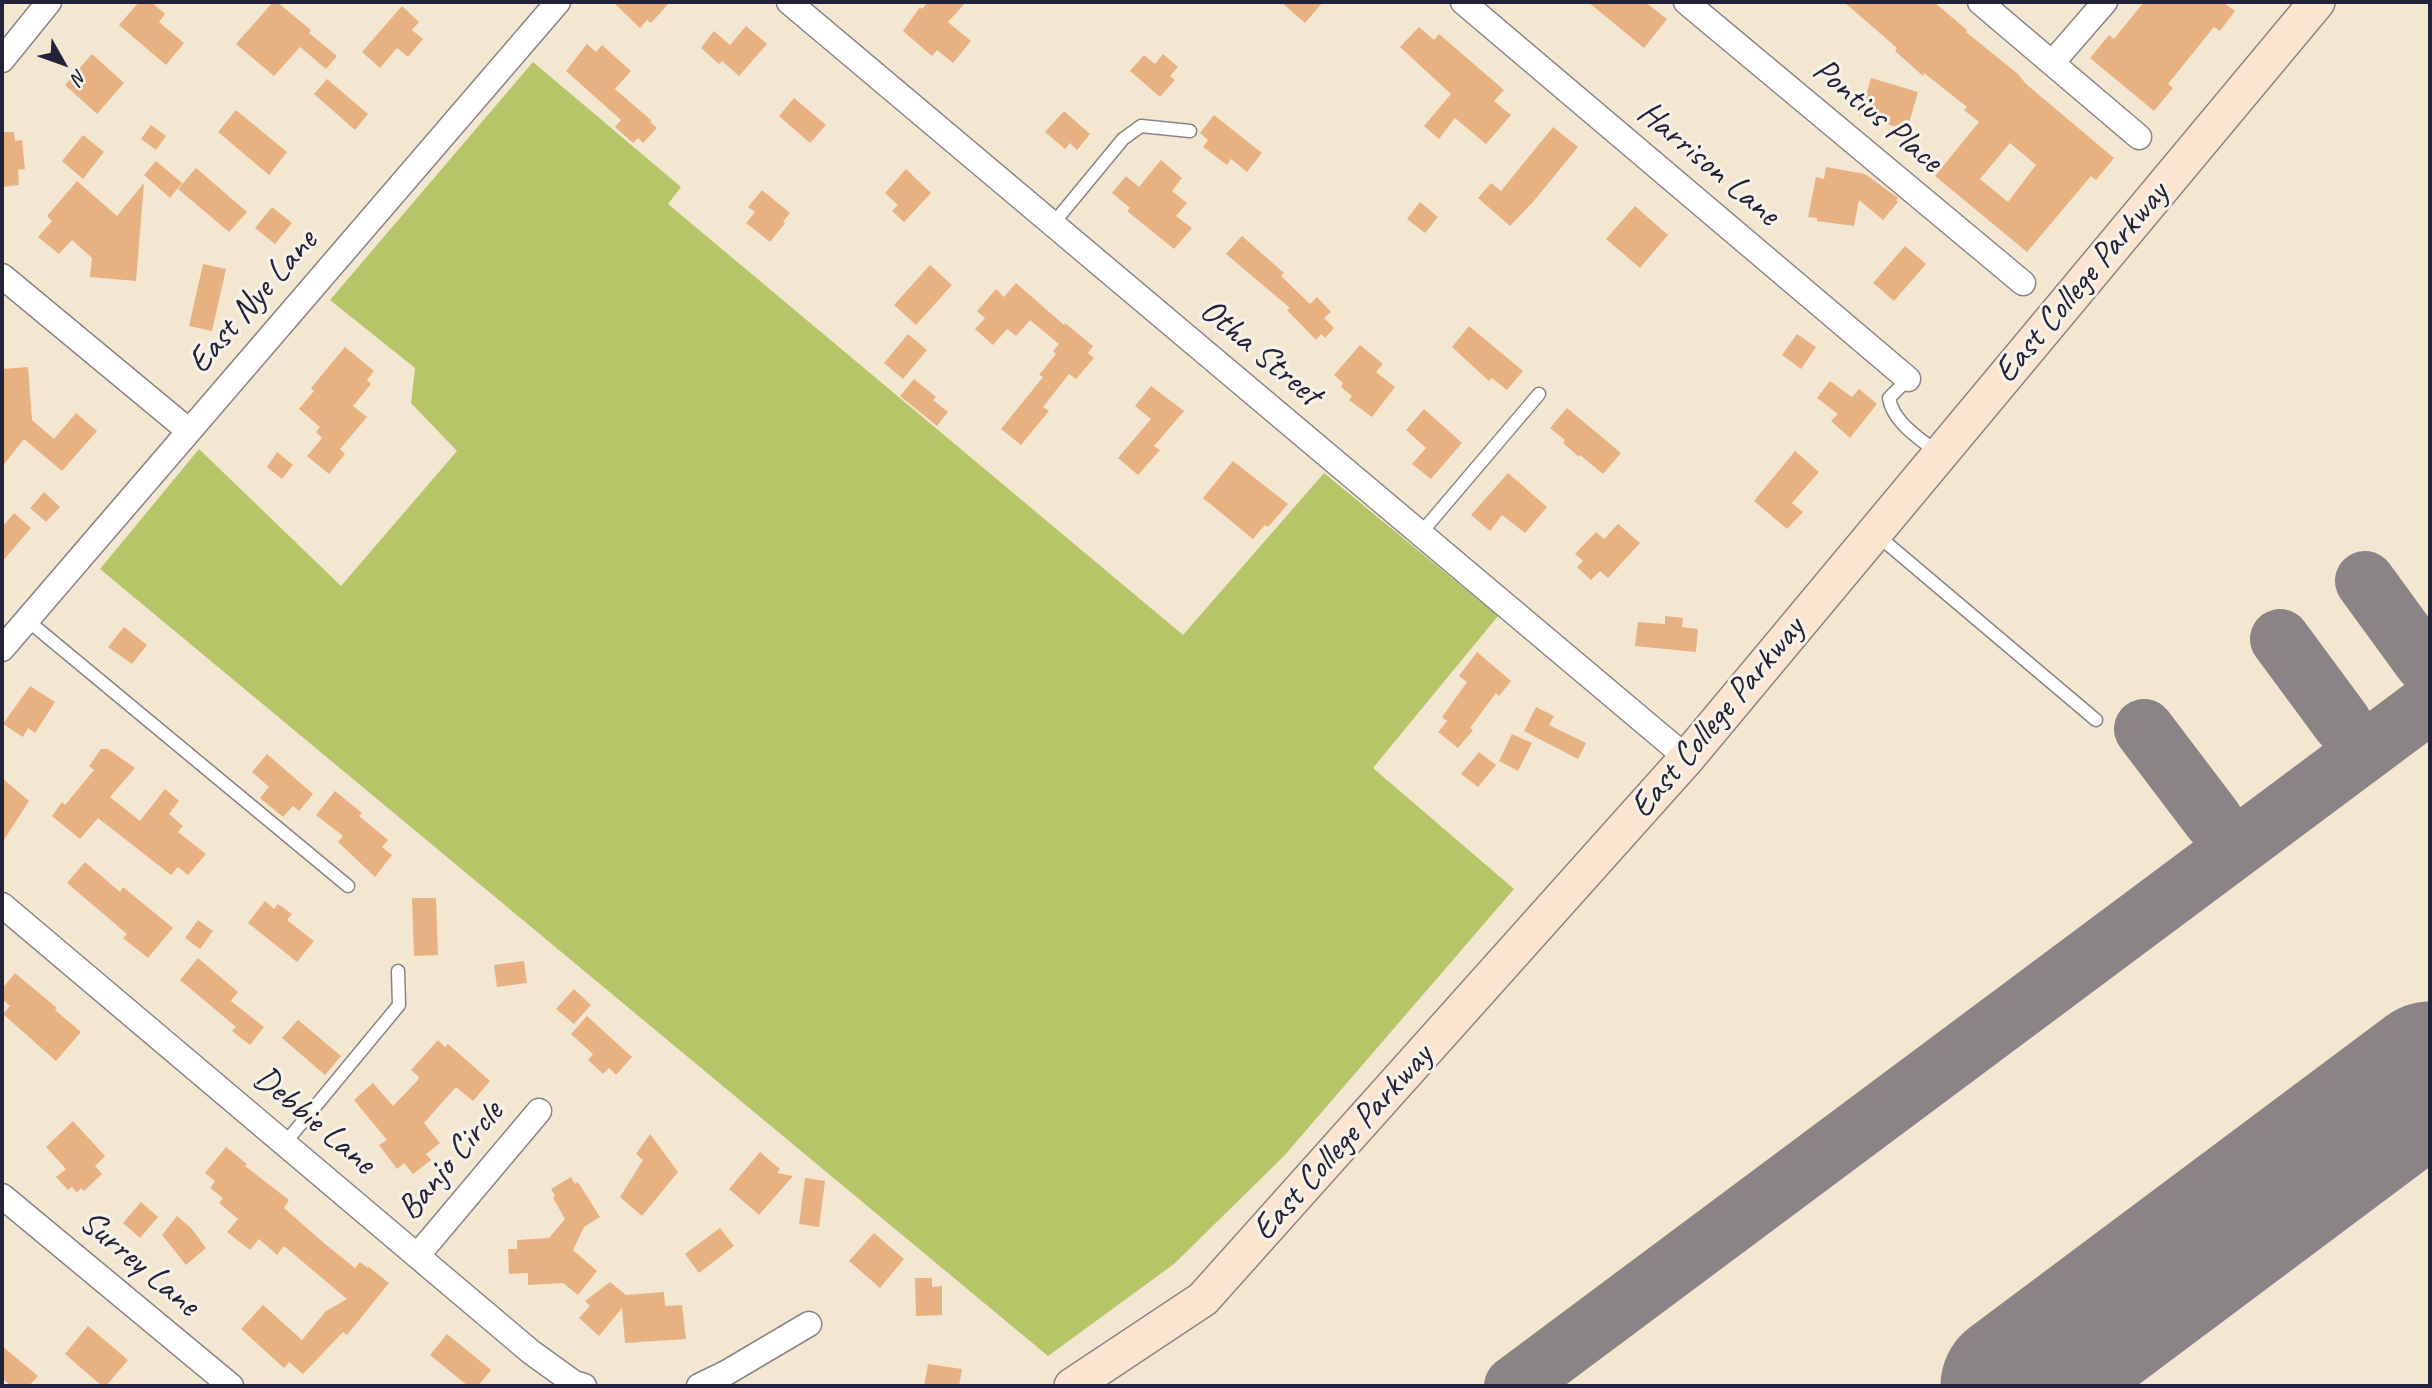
<!DOCTYPE html>
<html>
<head>
<meta charset="utf-8">
<style>
  body { margin:0 }
  #map { position:relative; width:2432px; height:1388px; overflow:hidden; background:#f4e7d1; font-family:Caveat,sans-serif }
  canvas { display:block }
  .frame { position:absolute; inset:0; border:4px solid #22223b; pointer-events:none }
  .north { position:absolute; left:28px; top:28px; width:70px; height:70px; -webkit-text-stroke:5px #f7f3e8; paint-order:stroke; rotate:130deg; font-size:19px; font-weight:700; line-height:28px; text-align:center; color:#22223b }
  .north::after { content:''; display:block; margin:auto; width:24px; height:32px; background:#22223b; clip-path:polygon(50% 0,100% 100%,50% 72%,0 100%) }
</style>
</head>
<body>
<div id="map">
<canvas width="2432" height="1388"></canvas>
<div class="frame"></div>
<div class="north">N</div>
</div>
<script>
const ctx = document.querySelector('canvas').getContext('2d');
ctx.lineJoin = 'round';
function fill(path, color) { ctx.fillStyle = color; ctx.fill(path, 'evenodd'); }
function stroke(path, color, width, dash) { ctx.strokeStyle = color; ctx.lineWidth = width; ctx.lineCap = dash ? 'butt' : 'round'; ctx.setLineDash(dash || []); ctx.stroke(path); }
function drawText(font, color, halo, rows, align = 'center') {
  ctx.font = font + ' Caveat,sans-serif'; ctx.lineWidth = 6; ctx.setLineDash([]); ctx.textBaseline = 'middle'; ctx.strokeStyle = halo; ctx.fillStyle = color; for (const [text, x, y, turn = 0] of rows) {
    ctx.save(); ctx.translate(x, y); ctx.rotate((+turn || 0) * Math.PI / 180); ctx.textAlign = isNaN(turn) ? turn : align; if (halo) ctx.strokeText(text, 0, 0); ctx.fillText(text, 0, 0); ctx.restore();
  }
}
fill(new Path2D(`
  M533,62L681,187L668,204L1183,635L1324,473L1498,616L1373,768L1514,889L1284,1156L1174,1264L1048,1356L100,569L199,449L341,586L457,451L411,403L415,368L330,300Z`), '#b6c568');
stroke(new Path2D(`
  M2365,581L2424,662
  M2280,639L2342,723
  M2144,729L2213,820
  M1514,1386L2430,703`), '#8b8486', 60);
stroke(new Path2D(`
  M2014,1386L2430,1075`), '#8b8486', 147);
fill(new Path2D(`
  M139,2H151L165,14L159,22L184,43L166,65L119,25Z
  M273,2H277L311,30L309,33L337,56L326,69L300,47L274,76L236,44Z
  M613,2H670L651,23L647,20L640,28Z
  M928,2H966L948,22L971,41L953,63L937,50L932,56L903,31L920,7L922,9Z
  M1281,2H1323L1305,23Z
  M1588,2H1645L1667,19L1644,48Z
  M1844,2H1934L1967,30L1966,32L2018,74L2026,84L2114,158L2096,180L2091,176L2027,252L1935,176L1979,122L1964,110L1967,107L1924,73L1923,76L1895,51L1897,48ZM2010,143L2036,165L2008,202L1980,179Z
  M2144,2H2223L2235,11L2220,31L2214,27L2168,84L2173,88L2154,111L2090,58L2109,35L2114,39Z
  M402,6L419,22L412,30L423,39L408,57L397,48L380,68L362,52Z
  M746,26L767,44L739,76L722,61L719,64L701,48L714,31L730,45Z
  M1419,27L1434,40L1439,34L1504,90L1494,101L1511,115L1486,144L1455,118L1439,139L1424,126L1451,94L1400,47Z
  M587,44L596,52L602,45L631,71L615,89L652,121L650,122L657,128L643,143L638,138L633,143L615,127L621,120L566,71Z
  M92,54L124,83L97,114L65,85Z
  M1163,54L1178,67L1170,76L1175,80L1160,97L1130,71L1144,55L1155,64Z
  M1871,78L1918,92L1907,130L1860,116Z
  M327,79L368,114L355,130L314,94Z
  M794,98L826,125L810,143L779,116Z
  M236,110L287,152L269,175L218,132Z
  M1064,111L1090,134L1077,150L1070,143L1065,149L1045,132Z
  M1214,115L1262,153L1247,172L1231,159L1227,165L1203,147L1208,140L1200,133Z
  M151,125L166,136L156,150L141,139Z
  M1553,127L1578,147L1533,202L1510,226L1478,198L1491,183L1501,191Z
  M2,132H14L15,141L22,140L25,169L18,170L19,185L2,187Z
  M83,135L104,152L83,179L62,161Z
  M1161,160L1182,178L1172,191L1187,203L1176,216L1192,228L1174,249L1127,211L1130,208L1112,193L1126,176L1139,187Z
  M156,161L182,183L170,198L144,175Z
  M1826,167L1865,174L1898,198L1896,200L1898,202L1883,220L1859,200L1854,226L1817,221V218L1808,217L1816,177L1824,179Z
  M196,168L247,212L229,232L178,189Z
  M906,169L931,193L904,222L892,211L898,205L885,193Z
  M77,181L117,216L144,183L136,281L90,277L92,258L72,240L59,254L38,237L52,221L47,216Z
  M762,190L790,213L783,222L785,223L770,242L746,223L755,212L748,207Z
  M1420,202L1438,217L1425,233L1407,219Z
  M1635,206L1668,235L1640,268L1606,239Z
  M272,207L292,223L275,244L255,228Z
  M1242,236L1284,273L1281,276L1310,304L1317,297L1331,312L1324,318L1334,328L1325,338L1321,334L1316,340L1287,310L1290,308L1226,254Z
  M1905,246L1926,264L1894,301L1873,283Z
  M203,264L226,269L212,331L189,326Z
  M930,265L952,285L916,325L894,305Z
  M1016,283L1064,325L1065,323L1093,346L1088,353L1094,358L1076,379L1069,374L1043,407L1049,411L1021,445L1001,429L1043,377L1039,375L1056,354L1053,351L1059,344L1030,320L1016,336L1007,329L993,345L975,329L985,318L977,311L996,289L1004,297Z
  M1469,326L1523,371L1507,390L1492,378L1489,381L1452,347Z
  M908,334L927,350L903,379L884,363Z
  M1797,334L1816,347L1801,369L1782,355Z
  M1360,345L1383,364L1376,372L1395,387L1372,417L1349,400L1352,396L1341,387L1343,383L1334,375Z
  M345,347L374,371L367,380L371,384L353,406L367,417L340,449L345,454L329,474L307,456L322,438L316,432L320,427L299,409L314,391L311,388Z
  M28,367L32,420L54,439L76,413L97,431L62,471L24,439L2,467V369Z
  M914,379L936,397L933,400L948,412L937,426L900,396Z
  M1830,381L1852,397L1859,389L1877,404L1850,438L1831,421L1838,414L1817,398Z
  M1151,386L1184,411L1154,446L1160,450L1138,475L1118,458L1151,419L1135,406Z
  M1567,408L1621,453L1603,474L1580,455L1579,457L1563,443L1565,440L1550,428Z
  M1424,409L1462,443L1431,479L1412,464L1426,448L1406,430Z
  M1795,451L1819,472L1792,503L1803,512L1787,529L1754,501Z
  M277,452L293,465L282,479L267,467Z
  M1233,461L1288,504L1268,527L1265,525L1253,539L1203,498Z
  M1508,473L1547,507L1525,533L1502,515L1490,531L1471,515Z
  M44,492L60,507L46,522L30,508Z
  M14,513L31,528L2,562V527Z
  M1618,524L1640,543L1608,578L1600,571L1591,580L1577,567L1583,561L1575,554L1596,532L1604,539Z
  M1665,616L1683,618L1682,627L1698,629L1696,652L1635,646L1638,622L1665,624Z
  M124,627L147,645L132,664L108,647Z
  M1477,652L1511,681L1499,696L1496,693L1470,728L1473,730L1458,748L1438,732L1447,721L1442,717L1467,682L1459,676Z
  M30,686L55,702L35,733L28,728L23,737L3,724Z
  M1536,707L1554,716L1549,725L1586,743L1578,759L1524,731Z
  M1512,734L1532,743L1518,771L1499,761Z
  M101,749H108L135,768L110,797L140,821L165,789L179,801L169,814L183,826L178,832L206,854L188,875L178,867L171,875L98,818L80,839L52,816L62,802L65,805L94,770L89,766Z
  M1479,752L1496,765L1478,787L1461,774Z
  M267,754L313,794L299,811L293,806L283,817L260,798L269,787L252,772Z
  M2,778L29,801L2,843Z
  M335,791L362,813L359,816L388,840L382,847L392,855L375,877L338,842L343,836L316,815Z
  M85,862L120,892L123,887L173,928L148,958L123,938L127,934L67,883Z
  M412,898H436L438,955L414,956Z
  M265,901L274,909L278,904L292,914L287,920L314,941L297,962L248,923Z
  M198,920L213,931L200,949L185,938Z
  M198,958L238,992L231,1001L264,1027L250,1045L232,1031L236,1027L180,980Z
  M524,961L527,983L497,987L494,965Z
  M15,973L57,1008L55,1010L81,1032L56,1061L3,1014L10,1006L2,999V989Z
  M574,989L591,1005L574,1024L556,1009Z
  M587,1016L632,1057L616,1075L609,1068L603,1074L588,1060L593,1054L571,1034Z
  M298,1020L341,1056L325,1075L282,1038Z
  M438,1040L445,1047L448,1044L490,1081L473,1101L456,1087L424,1123L440,1143L426,1154L431,1160L413,1174L404,1163L397,1169L379,1145L387,1140L354,1100L373,1083L393,1106L418,1080L419,1077L411,1070Z
  M73,1121L105,1156L95,1166L102,1174L84,1191L81,1188L77,1193L72,1187L68,1190L56,1177L66,1169L46,1147Z
  M650,1134L678,1172L642,1216L620,1197L643,1160L636,1154Z
  M226,1147L247,1164L245,1166L289,1200L284,1208L325,1244L355,1268L360,1262L368,1268L369,1267L389,1283L347,1335L343,1332L303,1374L289,1362L284,1368L241,1329L263,1305L302,1340L326,1311L347,1299L284,1246L277,1255L259,1239L250,1250L227,1232L238,1219L219,1203L223,1198L210,1188L215,1181L205,1173Z
  M760,1152L780,1169L777,1173L793,1176L759,1215L729,1189Z
  M571,1177L575,1184L578,1182L600,1217L584,1227L573,1250L597,1271L578,1295L563,1283L528,1285V1273L509,1274L508,1249H517V1240L549,1238L565,1219L553,1198L555,1196L551,1189Z
  M805,1178L825,1181L819,1227L799,1224Z
  M141,1202L158,1217L140,1238L123,1223Z
  M177,1216L191,1228L206,1248L186,1265L162,1235Z
  M720,1228L734,1246L699,1273L685,1254Z
  M874,1233L904,1259L880,1288L849,1261Z
  M915,1278H932V1287L942,1286V1315L916,1316Z
  M610,1282L626,1295L664,1292L665,1306L682,1305L686,1339L625,1343L622,1308L599,1336L579,1318L590,1306L585,1301Z
  M88,1326L128,1360L106,1386H102L65,1354Z
  M447,1334L491,1370L478,1386H468L430,1355Z
  M2,1346L38,1376L29,1386H11L2,1378Z
  M928,1364L962,1369L959,1386H924Z`), '#e8b182');
const lane = new Path2D(`
  M1052,225L1123,139L1141,126L1190,131
  M1908,379L1889,398C1893,423 1921,439 1939,454
  M1421,533L1539,394
  M1877,535L2096,720
  M27,620L348,886
  M285,1143L399,1005L398,971`);
const street = new Path2D(`
  M789,2L1687,758
  M1463,2L1908,379
  M1686,2L2023,283
  M1980,2L2139,137
  M2,60L49,2
  M2052,63L2105,2
  M2,276L189,431
  M2,649L558,2
  M2,905L531,1352L574,1383L584,1386
  M2,1196L231,1386
  M417,1256L539,1111
  M699,1386L726,1373L809,1324`);
const secondary = new Path2D(`
  M1072,1386L1203,1299L1687,758L2317,2`);
stroke(lane, '#8b8486', 15);
stroke(street, '#8b8486', 27);
stroke(secondary, '#8b8486', 38);
stroke(lane, '#fff', 12);
stroke(street, '#fff', 24);
stroke(secondary, '#fce5d0', 35);
drawText('35px', '#22223b', '#f7f3e8', [
  ["Pontius Place",1877,116,40],
  ["Harrison Lane",1708,164,40],
  ["East College Parkway",2082,283,-50],
  ["East Nye Lane",253,302,-49],
  ["Otha Street",1260,353,40],
  ["East College Parkway",1718,718,-50],
  ["Debbie Lane",314,1121,40],
  ["East College Parkway",1343,1143,-48],
  ["Banjo Circle",451,1161,-50],
  ["Surrey Lane",139,1264,40]
]);
</script>
</body>
</html>
